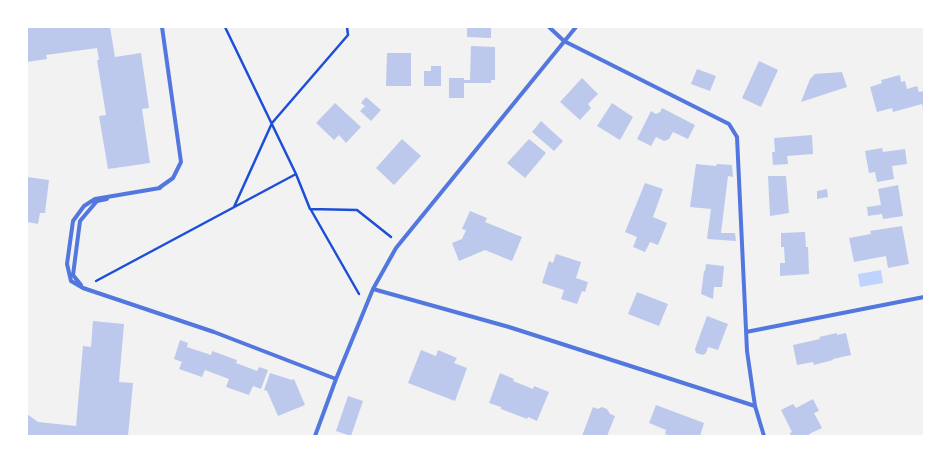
<!DOCTYPE html>
<html>
<head>
<meta charset="utf-8">
<style>
  body { margin:0 }
  #map { position:relative; width:951px; height:463px; overflow:hidden; background:#f2f2f2; font-family:"Fira Sans",sans-serif }
  canvas { display:block }
  .frame { position:absolute; inset:0; border:28px solid #fff; pointer-events:none }
</style>
</head>
<body>
<div id="map">
<canvas width="951" height="463"></canvas>
<div class="frame"></div>
</div>
<script>
const ctx = document.querySelector('canvas').getContext('2d');
ctx.lineJoin = 'round';
function fill(path, color) { ctx.fillStyle = color; ctx.fill(path, 'evenodd'); }
function stroke(path, color, width, dash) { ctx.strokeStyle = color; ctx.lineWidth = width; ctx.lineCap = dash ? 'butt' : 'round'; ctx.setLineDash(dash || []); ctx.stroke(path); }
fill(new Path2D(`
  M881,270L883,283L860,287L858,274Z`), '#bfd3fe');
fill(new Path2D(`
  M27,27H110L115,57L141,53L149,108L142,109L150,163L108,169L99,116L106,115L97,60H99L97,48L46,55L47,59L27,62Z
  M467,27H491V38L467,37Z
  M471,46L495,47V80H491V83H464V98H449V78H464V80H470Z
  M387,53H411V86H386Z
  M759,61L778,70L761,107L742,98Z
  M431,66H441V86H424V71H431Z
  M697,69L716,76L710,91L691,84Z
  M842,72L847,87L801,102L810,79L815,74Z
  M900,75L901,82L905,81L907,89L917,86L919,92L924,91V108H923L922,104L893,112L892,108L877,112L870,87L882,83L881,80Z
  M582,78L598,94L588,104L591,108L580,120L560,102Z
  M366,97L381,110L371,121L360,111L365,106L361,103Z
  M335,103L361,127L346,143L339,135L334,140L316,123Z
  M612,103L633,117L620,140L597,126Z
  M662,108L695,125L688,139L673,132L669,139L664,141L656,137L651,146L637,139L651,111L656,114L660,112Z
  M541,121L563,141L554,151L532,132Z
  M812,135L813,154L787,156L788,164L773,165L772,152H775L774,138Z
  M402,139L421,156L394,185L376,168Z
  M529,139L546,153L525,178L507,163Z
  M882,148L883,152L905,149L907,164L892,166L894,179L877,182L875,172L869,173L865,151Z
  M696,164L716,166L717,164L732,165L733,177L728,176L721,233H735L736,241L707,239L711,209L690,207Z
  M768,176H786L789,213L770,216Z
  M27,177L49,180L45,213H40L38,224L27,222Z
  M645,183L663,189L653,217L667,223L658,245L650,242L645,252L633,247L637,237L625,232Z
  M898,185L903,216L883,219L882,214L868,216L867,207L881,205L878,189Z
  M827,189L828,197L817,199V191Z
  M470,211L487,218L485,222L522,237L512,261L485,250L459,261L452,243L462,239L466,230L462,229Z
  M902,226L909,264L888,268L886,256L854,262L849,238L871,234L870,231Z
  M805,232L806,247H808L809,274L780,276V263H785L784,247H781V233Z
  M556,254L581,262L576,278L588,282L585,292L582,291L577,304L561,299L564,290L542,283L549,261L553,263Z
  M706,264L724,266L722,287H714L713,299L701,294L704,271H705Z
  M637,292L668,304L659,326L628,314Z
  M707,316L728,324L718,350L708,347L706,353L703,355L696,353L695,349Z
  M93,321L124,324L119,382L133,383L128,436H27V414L38,422L76,426L83,346L91,347Z
  M837,333V335L846,333L851,355L833,359V360L814,365L813,362L797,365L793,345L820,339L819,337Z
  M180,340L188,343L187,347L211,355L212,351L237,360L236,363L257,371L259,367L268,370L261,389L253,386L249,395L226,387L229,379L205,370L202,377L179,369L182,362L174,359Z
  M421,350L436,356L438,350L457,358L454,363L467,368L455,401L408,383Z
  M270,373L292,380L294,379L305,405L278,416L267,391L264,390Z
  M500,373L514,379L513,381L533,389L534,386L549,392L537,421L528,417L527,419L501,409V407L489,403Z
  M348,396L363,401L351,436L336,431Z
  M813,399L819,411L814,413L822,428L809,434L810,436H791L790,433L792,432L781,410L793,404L796,408Z
  M656,405L704,423L700,436H670L665,434L666,430L649,423Z
  M593,407L598,409L602,407L607,409L610,414L615,416L607,436H582Z`), '#bdc9ec');
stroke(new Path2D(`
  M296,174L310,209L357,210L391,237
  M234,207L272,123L348,35L347,27
  M311,210L359,294
  M96,281L296,174L225,27`), '#1d4ed8', 2.5);
stroke(new Path2D(`
  M549,27L564,41L729,124L737,137L747,351L755,406L764,436
  M159,188L173,178L181,162L162,27
  M160,188L95,199L84,206L73,221L67,264L71,281L83,288L214,332L336,379
  M81,285L73,275L80,221L97,201L107,199
  M373,289L509,327L755,406
  M746,332L924,297
  M315,436L336,379L373,289L396,248L576,27`), '#5277de', 4);
</script>
</body>
</html>
